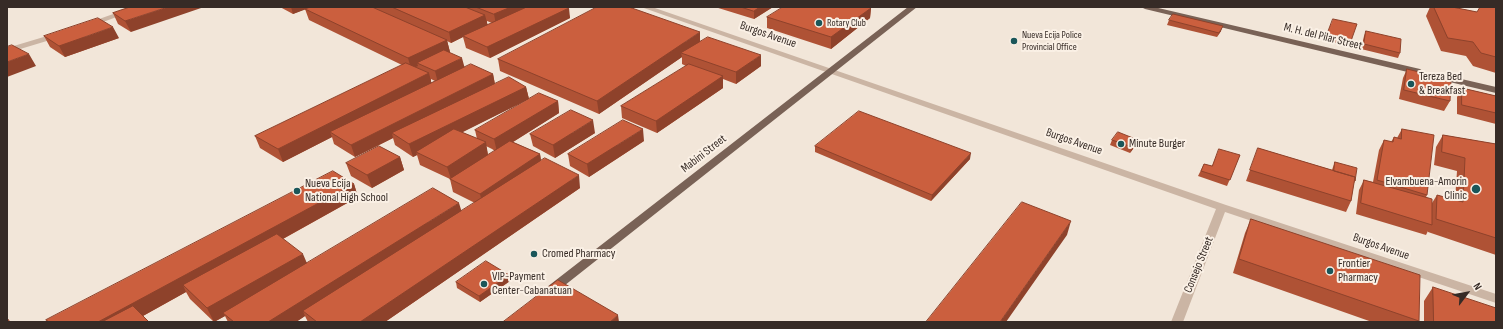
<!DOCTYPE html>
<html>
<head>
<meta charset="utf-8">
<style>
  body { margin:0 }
  #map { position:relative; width:1503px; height:329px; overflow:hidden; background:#f2e6d9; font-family:"Sofia Sans Condensed",sans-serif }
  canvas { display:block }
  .frame { position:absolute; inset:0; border:8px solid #362b26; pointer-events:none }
  .north { position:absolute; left:1447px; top:273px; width:40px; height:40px; -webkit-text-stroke:3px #faf0e5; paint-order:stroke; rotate:58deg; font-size:11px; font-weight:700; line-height:16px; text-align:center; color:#362b26 }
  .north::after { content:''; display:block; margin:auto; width:14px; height:18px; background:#362b26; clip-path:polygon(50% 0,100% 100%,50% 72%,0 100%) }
</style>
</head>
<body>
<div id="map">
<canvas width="1503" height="329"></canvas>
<div class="frame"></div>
<div class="north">N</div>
</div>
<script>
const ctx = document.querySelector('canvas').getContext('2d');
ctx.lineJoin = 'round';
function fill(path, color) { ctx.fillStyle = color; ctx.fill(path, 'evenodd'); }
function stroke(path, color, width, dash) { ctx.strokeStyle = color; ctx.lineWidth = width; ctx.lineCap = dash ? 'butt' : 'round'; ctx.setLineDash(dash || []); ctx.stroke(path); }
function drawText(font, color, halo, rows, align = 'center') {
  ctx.font = font + ' "Sofia Sans Condensed",sans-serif'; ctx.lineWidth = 4; ctx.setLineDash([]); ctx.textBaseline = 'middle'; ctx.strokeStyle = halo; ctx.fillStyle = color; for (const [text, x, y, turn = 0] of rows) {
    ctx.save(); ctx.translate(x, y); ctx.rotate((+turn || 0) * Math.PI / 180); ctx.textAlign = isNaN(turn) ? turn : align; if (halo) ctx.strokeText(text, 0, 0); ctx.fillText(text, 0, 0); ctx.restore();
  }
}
fill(new Path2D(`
  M133,7H144L92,26H89L85,24Z
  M641,7H652L1226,205L1496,294V303L1225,212L1183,322H1171L1216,209Z
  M57,33H60V37L7,53V48Z`), '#cbb5a4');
fill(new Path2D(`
  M908,7H917L555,293L551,294L547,293L545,290L547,287Z
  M1141,7H1154L1420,69L1424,72L1420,75L1145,9Z
  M1440,74L1496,87V93L1437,79L1436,77L1437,75Z`), '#796256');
fill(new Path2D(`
  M130,7L131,32L118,24L113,13Z
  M280,7H567L570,18L490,58L466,48L463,37L451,43L447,41L450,52H449L464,67L493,74L495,84L526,87L529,99L462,132L477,139L475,130L558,101L559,113L513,142L540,154L541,161L580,188L385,322H308L305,316L296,322H228L225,316L214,322L190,299L186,292L143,316L149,322H48L46,320L354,184L358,197L283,239L307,263L462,211L475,203L453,192L450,179L420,165L417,155L413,157L395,145L393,138L355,157L334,144L332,137L283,162L260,148L255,136L402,65L309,20L305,9L293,14ZM487,21L492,23L487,25ZM431,79L435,81L431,83ZM486,146L492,149L495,151L488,155Z
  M715,7H773L754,19Z
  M1430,7H1452L1477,12L1496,7V73L1473,66L1466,56L1441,51L1426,16Z
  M871,8L870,18L831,49L767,28V17Z
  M1169,20L1221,31L1217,37L1167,25Z
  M1331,24L1351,41L1348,46L1325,40Z
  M1366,31L1400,53L1398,58L1361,49L1364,36Z
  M44,36L119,38L65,57L50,47Z
  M700,41L761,66L736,84L723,79V88L657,133L622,118L621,106L686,66L682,64V57L599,114L500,71L498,59Z
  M1407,69L1450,101L1444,111L1399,99L1403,78Z
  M1462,88L1496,96V124L1457,114V97Z
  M1402,129L1427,195L1426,197L1432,203L1437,195L1455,200L1457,171L1434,165L1436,147L1443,135L1496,144V255L1428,232V231L1426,235L1356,214L1359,190L1364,180L1373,182L1379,150L1384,140L1391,142L1394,137L1397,138Z
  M595,133L555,158L533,146L530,134Z
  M1112,140H1138L1136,145L1130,153L1110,145Z
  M644,141L589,177L570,166L568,154Z
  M815,146L970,159L931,201L815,152Z
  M1258,148L1332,170L1333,167L1335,162L1355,181L1354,183L1351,201L1346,212L1246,181Z
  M1240,155L1227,186L1198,176L1204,164L1212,166Z
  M400,157L404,170L372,188L351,176L346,163Z
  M1251,219L1419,321L1418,322H1372L1233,273L1245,233Z
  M509,275L510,281L480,302L457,288L456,282Z
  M1433,287L1496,322H1424V301Z`), '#af5235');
fill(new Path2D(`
  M168,7H204L131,32L125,21Z
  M291,7H312L293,14Z
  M511,7H536L496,25L494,14Z
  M760,7H773L754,19V11Z
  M569,8L570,18L490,58L487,47Z
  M871,8L870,18L831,49V37Z
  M485,15L488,26L463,36V37L451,43L449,32Z
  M1223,26L1221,31L1217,37L1219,33Z
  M113,27L119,38L65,57L59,46Z
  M700,32V44L681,53L682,57L599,114L597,101Z
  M447,40L450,52L421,65L417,63L418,66L411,69L408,58Z
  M29,54L36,66L7,77V62Z
  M761,55V66L736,84V72Z
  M462,58L465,69L438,83L435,71Z
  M429,73L432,85L330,132L332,137L283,162L278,149Z
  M493,74L495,85L392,133L393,138L355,157L351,145Z
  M723,76V88L657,133L656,121Z
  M526,87L529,99L419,154L416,152L417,155L413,157L409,144Z
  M558,101L559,113L497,152L494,139Z
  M593,120L595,133L555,158L553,145Z
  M643,129L644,141L589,177L587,164Z
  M1138,140L1136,145L1130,153L1132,147Z
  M486,142L488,155L451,179L447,167Z
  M971,153L970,159L931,201L932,195Z
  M540,154L542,167L483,207L480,194Z
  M400,157L404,170L372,188L367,175Z
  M579,175L580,188L385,322H360Z
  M354,184L358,197L189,291L183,285L186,292L132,322H98Z
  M459,203L463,216L303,311L305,316L296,322H268Z
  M1071,221L1067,235L1006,322H1000Z
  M303,254L309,268L223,313L225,316L214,322L207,308Z
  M509,275L510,281L480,302L479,296Z
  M618,315L619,322H610Z`), '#8e422b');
const building = new Path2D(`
  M130,7H168L125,21L113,13Z
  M311,7H372L447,40L408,58L305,9Z
  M392,7H465L485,15L449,32Z
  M476,7H511L494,14Z
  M527,7H567L569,8L487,47L463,36Z
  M597,7H629L700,32L597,101L498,59Z
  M741,7H760L754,11Z
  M783,7H869L871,8L831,37L767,17Z
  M1434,7H1452L1477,12L1480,7H1496V57L1481,53L1473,42L1448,38Z
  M1173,14L1223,26L1219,33L1169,20Z
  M98,18L113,27L59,46L44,36Z
  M1333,19L1357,24L1351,41L1327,35Z
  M1366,31L1401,39L1400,53L1364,44Z
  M708,37L761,55L736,72L681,53Z
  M12,45L29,54L7,62V47Z
  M444,50L462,58L435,71L417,63Z
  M406,63L429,73L278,149L255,136Z
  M471,64L493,74L351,145L330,132Z
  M689,64L723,76L656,121L621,106Z
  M1407,69L1451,80L1450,101L1404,90Z
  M509,77L526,87L409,144L392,133Z
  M1462,88L1496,96V113L1462,105Z
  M539,93L558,101L494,139L475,130Z
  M571,110L593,120L553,145L530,134Z
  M859,111L971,153L932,195L815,146Z
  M623,120L643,129L587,164L568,154Z
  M454,129L486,142L447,167L416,152Z
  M1402,129L1434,135L1427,195L1377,180L1384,140L1393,142L1394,137L1401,139Z
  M1118,132L1138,140L1132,147L1112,140Z
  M1443,135L1496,144V238L1436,219L1437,195L1463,202L1465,158L1442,152Z
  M510,141L540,154L480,194L450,179Z
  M379,146L400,157L367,175L346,163Z
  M1258,148L1355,177L1351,201L1250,170Z
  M1219,149L1240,155L1230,180L1201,171L1204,164L1212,166Z
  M545,158L579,175L360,322H317L303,311Z
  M1335,162L1357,168L1355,181V177L1334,171Z
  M333,171L354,184L98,322H49L46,320Z
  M1364,180L1432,199V225L1361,203Z
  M433,188L459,203L268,322H234L223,313Z
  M1022,202L1071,221L1000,322H926Z
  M1251,219L1420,275L1419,321L1239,259Z
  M277,234L303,254L207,308L183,285Z
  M486,261L509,275L479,296L456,282Z
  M558,280L618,315L610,322H503Z
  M1433,287L1496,308V322H1434Z
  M133,306L149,322H102Z
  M7,318L10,322H7Z`);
fill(building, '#cb5f3e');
stroke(building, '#8e422b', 1);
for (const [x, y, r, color] of [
  [819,23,4,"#1a5659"],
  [1014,41,4,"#1a5659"],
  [1411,84,4,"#1a5659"],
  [1121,144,4,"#1a5659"],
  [1476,189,5,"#1a5659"],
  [297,191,4,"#1a5659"],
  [534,254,4,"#1a5659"],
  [1330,271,4,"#1a5659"],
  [484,284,4,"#1a5659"]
]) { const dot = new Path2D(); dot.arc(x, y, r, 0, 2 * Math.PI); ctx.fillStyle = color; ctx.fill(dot); stroke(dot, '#faf0e5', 1.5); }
drawText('10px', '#362b26', '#faf0e5', [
  ["Rotary Club",827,23],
  ["Nueva Ecija Police",1022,35],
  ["Provincial Office",1022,47]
], 'left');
drawText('12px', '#362b26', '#faf0e5', [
  ["Burgos Avenue",768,35,19],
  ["M. H. del Pilar Street",1323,37,14],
  ["Burgos Avenue",1074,142,19],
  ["Mabini Street",704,154,-38],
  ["Burgos Avenue",1381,247,19],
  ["Consejo Street",1199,265,-68]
]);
drawText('12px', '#362b26', '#faf0e5', [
  ["Tereza Bed",1419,77],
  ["& Breakfast",1419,91],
  ["Minute Burger",1129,144],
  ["Elvambuena-Amorin",1467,182,"right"],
  ["Clinic",1467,196,"right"],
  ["Nueva Ecija",305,184],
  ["National High School",305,198],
  ["Cromed Pharmacy",542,254],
  ["Frontier",1338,264],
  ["Pharmacy",1338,278],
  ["VIP-Payment",492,277],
  ["Center-Cabanatuan",492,291]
], 'left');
</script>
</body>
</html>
